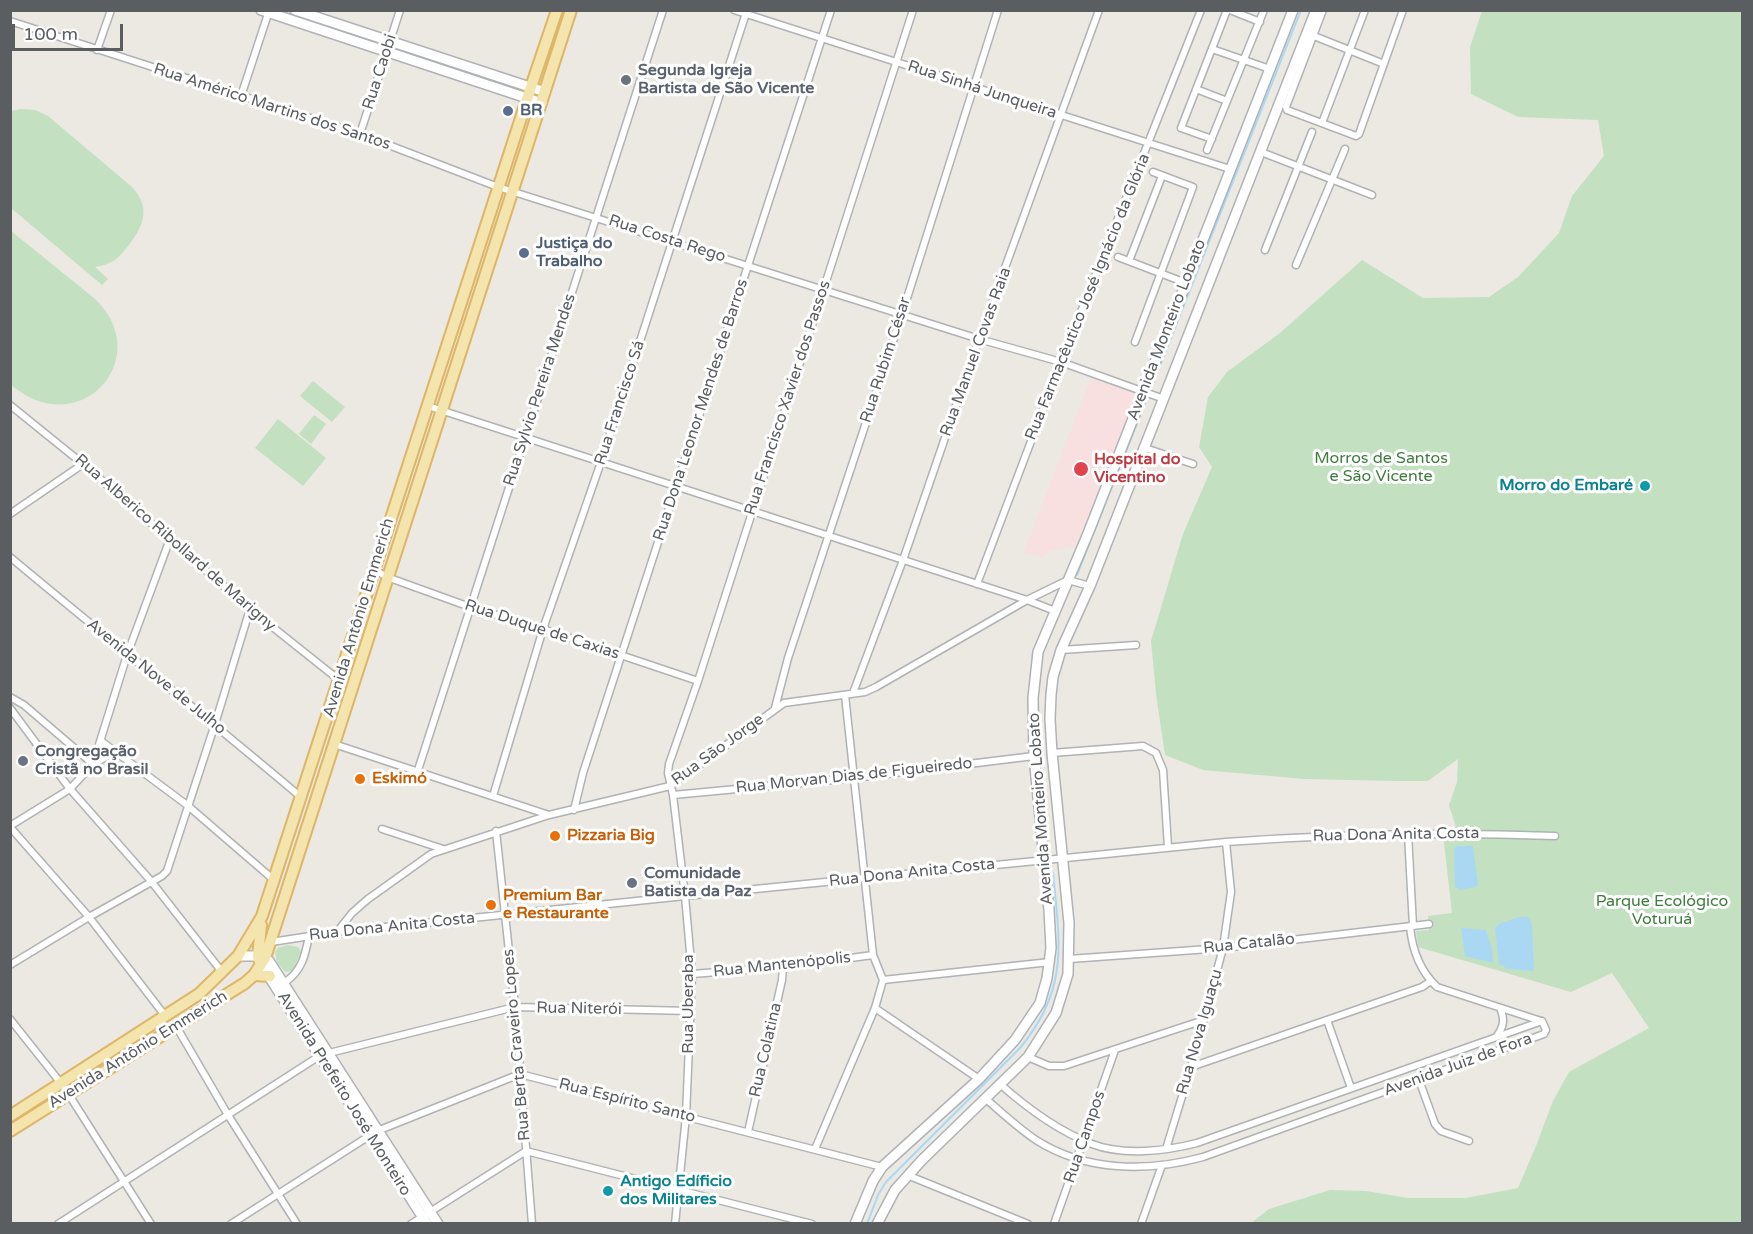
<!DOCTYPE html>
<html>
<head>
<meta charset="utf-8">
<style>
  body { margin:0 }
  #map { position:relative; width:1753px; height:1234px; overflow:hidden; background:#ebe9e2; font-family:"Varela Round",sans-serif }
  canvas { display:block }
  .frame { position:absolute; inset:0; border:12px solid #5a5e61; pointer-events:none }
  .scale { position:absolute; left:12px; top:24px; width:111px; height:27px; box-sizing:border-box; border:3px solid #5a5e61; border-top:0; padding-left:8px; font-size:18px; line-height:21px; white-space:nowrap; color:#5a5e61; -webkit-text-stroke:4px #fff; paint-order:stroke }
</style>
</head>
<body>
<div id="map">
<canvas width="1753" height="1234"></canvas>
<div class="frame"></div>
<div class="scale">100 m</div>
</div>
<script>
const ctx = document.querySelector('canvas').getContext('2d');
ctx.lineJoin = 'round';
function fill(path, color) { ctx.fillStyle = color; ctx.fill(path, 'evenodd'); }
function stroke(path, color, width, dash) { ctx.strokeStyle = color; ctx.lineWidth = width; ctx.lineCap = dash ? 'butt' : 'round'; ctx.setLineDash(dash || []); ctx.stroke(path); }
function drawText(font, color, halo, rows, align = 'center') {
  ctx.font = font + ' "Varela Round",sans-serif'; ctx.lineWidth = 6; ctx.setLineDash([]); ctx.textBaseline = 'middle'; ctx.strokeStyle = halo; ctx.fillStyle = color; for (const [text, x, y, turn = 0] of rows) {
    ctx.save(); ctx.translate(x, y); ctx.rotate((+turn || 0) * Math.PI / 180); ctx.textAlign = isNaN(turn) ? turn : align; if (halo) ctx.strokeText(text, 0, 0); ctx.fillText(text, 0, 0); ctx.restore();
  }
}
fill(new Path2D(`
  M1092,375L1138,392L1076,546L1049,551L1041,558L1024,552Z`), '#f7e0df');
fill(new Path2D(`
  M1482,11H1742V1223H1251L1269,1209L1330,1190L1366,1191L1408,1198H1466L1518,1188L1536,1146L1553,1101L1569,1072L1649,1028L1612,973L1571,992L1418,947L1416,931L1429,930L1428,916L1452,913L1444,842L1439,841V827H1456L1449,805L1457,782L1458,759L1428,781H1396L1305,779L1203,770L1165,755L1156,694L1151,641L1183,534L1212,467L1199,447L1208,397L1227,372L1280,333L1362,260L1423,298L1489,297L1518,277L1559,233L1572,196L1604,156L1598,120L1518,117L1471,94L1470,47Z
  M21,109L35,110L48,116L132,187C151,208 144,225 129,245C119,258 111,265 95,267L108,279L102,285L11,208V111Z
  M11,231L94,298C157,356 81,444 11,385Z
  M313,381L345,407L332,422L300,396Z
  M314,415L326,424L311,444L299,434Z
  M278,419L326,458L303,486L255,448Z
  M287,945L298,947L301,951L293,971L285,972L277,962L275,952L278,948Z`), '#c3e0c1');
fill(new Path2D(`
  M1456,846H1473L1478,884L1476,887L1460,890L1455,886L1454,850Z
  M1519,917H1528L1532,924L1534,971L1508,969L1499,964L1495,928L1499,924Z
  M1461,928L1486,930L1492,948L1493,963L1465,956Z`), '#aad8f3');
stroke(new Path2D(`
  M1077,575L1301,10
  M867,1224L878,1195L886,1182L1020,1048C1069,989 1060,944 1053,873`), '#aad8f3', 2);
const street = new Path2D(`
  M734,10L1230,169
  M1230,10L1260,22
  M1323,10L1286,107L1287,110L1356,136L1359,134L1403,10
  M10,21L360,134L498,187L979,339L1061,362L1164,399
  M1314,36L1384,64
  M1212,49L1270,69
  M97,50L111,10
  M1196,89L1227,101
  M241,96L269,11
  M1322,123L1365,10
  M360,134L400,10
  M1212,139L1181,128L1227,10
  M1207,150L1264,10
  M1261,152L1372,195
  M1265,250L1312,132
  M1118,257L1186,283
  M1129,261L1162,176
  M1296,265L1345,149
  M1135,342L1193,187L1153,172
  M10,405L83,464L250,609L339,680
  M428,406L1027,600L1055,611
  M1145,448L1193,464
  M10,514L83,464
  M10,557C107,638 205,716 301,797
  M375,570L387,577L470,607L543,629L698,681
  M977,584L1061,362L1201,10
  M1061,650L1136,645
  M853,693L903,560L979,339L1099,10
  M10,697L24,705L93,764L115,752
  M10,708L70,789L151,881L222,972
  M775,708L788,658L902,314L998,10
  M101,741L187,805L274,880
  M334,744L549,815
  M1052,753L1143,746L1156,753L1163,770L1168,847
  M418,770L663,10
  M673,795L854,778L1034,756
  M493,796L543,629L601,462L747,10
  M574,810L583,773L831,10
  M10,826L70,789L93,764L127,655L170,539
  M10,827L89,917L166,1017
  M382,829L443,849
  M496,831L515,1007L532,1224
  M1408,834L1413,926
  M1410,926C1412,949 1420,971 1437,987L1541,1021
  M337,932L352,913L368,899L431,854L549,815L670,786L784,703L865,692L876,687L1027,600L1068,580L1090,586
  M271,942L337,932L685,896L1226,842C1335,834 1445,832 1555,836
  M1069,959L1223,948L1429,924
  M10,965L89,917L162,876L167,871L215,724L250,609
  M692,974L783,967L873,955
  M883,980L1050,962
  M284,983C302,971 305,956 309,936
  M875,1008L979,1079
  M10,1019L64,1087L151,1224
  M1327,1020L1351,1088
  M176,1026L228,1115L297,1224
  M1496,1037C1504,1027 1505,1019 1500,1008
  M1028,1057L1049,1066H1064L1204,1020
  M1191,1067L1422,987L1431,981
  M1419,1080L1435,1124L1441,1131L1469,1141
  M1000,1084C1027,1108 1058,1131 1092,1144C1123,1156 1166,1151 1197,1143L1542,1021
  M986,1099C1002,1113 1018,1128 1036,1140C1086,1172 1148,1172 1203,1157L1544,1034L1546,1030L1542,1021
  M748,1132L782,980L783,967
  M815,1149L875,1008L883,980L873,955L845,695
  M1166,1149L1191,1067L1223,948L1231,892L1226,842
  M907,1175L1028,1224
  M58,1224L321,1055L515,1007L691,1011
  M231,1224L377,1131L520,1074L882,1167
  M411,1224L526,1151L812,1224
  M675,1224L686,1116L692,974L685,896L673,795L668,773L669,764L698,681L913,10
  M1054,1224L1115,1050
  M1141,1224L1162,1165`);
const secondary = new Path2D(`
  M261,10L542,103
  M295,10L545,92
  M238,956H257L269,961L438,1224
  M261,964L427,1224
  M855,1224L873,1181L882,1167L979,1079L1015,1040L1040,1003L1047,978L1051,948L1049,910L1034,756L1033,698L1038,652L1089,531L1293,10
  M877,1224L895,1190L922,1160L1028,1057L1056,1013L1068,974L1069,923L1052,753L1050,719L1051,695L1053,677L1061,650L1090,586L1316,10`);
const primary = new Path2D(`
  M261,925L258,957L261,964
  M254,975L270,976
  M10,1116L199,994L238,956L262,916L531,87L557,10
  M10,1131L245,983L254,975L265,958L571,10`);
stroke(street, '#afb3b6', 9);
stroke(secondary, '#afb2b6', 12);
stroke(primary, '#deb668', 14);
stroke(street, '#fff', 6);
stroke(secondary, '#fff', 9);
stroke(primary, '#f4e4ae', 10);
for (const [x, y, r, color] of [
  [626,80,6,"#6b7280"],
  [508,111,6,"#5c6f8a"],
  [524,253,6,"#5c6f8a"],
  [1081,469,8,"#e0444e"],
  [1645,486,6,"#0f9aa8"],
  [23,761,6,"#6b7280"],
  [360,779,6,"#e8710a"],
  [555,836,6,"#e8710a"],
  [632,883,6,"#6b7280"],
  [491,905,6,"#e8710a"],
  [608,1191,6,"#0f9aa8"]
]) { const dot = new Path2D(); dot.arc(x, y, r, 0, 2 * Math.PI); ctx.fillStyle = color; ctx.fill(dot); stroke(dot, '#fff', 2); }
drawText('bold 16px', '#5b616d', '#fff', [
  ["Segunda Igreja",638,71],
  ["Bartista de São Vicente",638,89],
  ["Congregação",35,752],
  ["Cristã no Brasil",35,770],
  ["Comunidade",644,874],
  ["Batista da Paz",644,892]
], 'left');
drawText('16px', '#5a5e61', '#fff', [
  ["Rua Caobi",380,72,-72],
  ["Rua Sinhá Junqueira",982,90,18],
  ["Rua Américo Martins dos Santos",272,107,18],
  ["Rua Costa Rego",667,239,18],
  ["Rua Farmacêutico José Ignácio da Glória",1088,297,-68],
  ["Avenida Monteiro Lobato",1167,330,-69],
  ["Rua Manuel Covas Raia",976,352,-70],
  ["Rua Rubim César",886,360,-72],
  ["Rua Sylvio Pereira Mendes",540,390,-72],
  ["Rua Francisco Xavier dos Passos",788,398,-72],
  ["Rua Francisco Sá",620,403,-72],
  ["Rua Dona Leonor Mendes de Barros",701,410,-72],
  ["Rua Alberico Ribollard de Marigny",175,543,41],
  ["Avenida Antônio Emmerich",359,618,-73],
  ["Rua Duque de Caxias",542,630,18],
  ["Avenida Nove de Julho",156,677,39],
  ["Rua São Jorge",718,750,-36],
  ["Rua Morvan Dias de Figueiredo",854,776,-6],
  ["Avenida Monteiro Lobato",1041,809,-94],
  ["Rua Dona Anita Costa",1396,835,-1],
  ["Rua Dona Anita Costa",912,873,-6],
  ["Rua Dona Anita Costa",392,927,-6],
  ["Rua Catalão",1249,944,-6],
  ["Rua Mantenópolis",782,965,-6],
  ["Rua Uberaba",689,1004,-90],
  ["Rua Niterói",579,1009,1],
  ["Rua Nova Iguaçu",1200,1032,-74],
  ["Rua Berta Craveiro Lopes",517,1045,-95],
  ["Avenida Antônio Emmerich",138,1050,-32],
  ["Rua Colatina",766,1050,-77],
  ["Avenida Juiz de Fora",1458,1065,-20],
  ["Avenida Prefeito José Monteiro",344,1094,58],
  ["Rua Espírito Santo",627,1101,14],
  ["Rua Campos",1085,1137,-71]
]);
drawText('bold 16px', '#4e5e75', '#fff', [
  ["BR",520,111],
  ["Justiça do",536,244],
  ["Trabalho",536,262]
], 'left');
drawText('16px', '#3f7c3f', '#fff', [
  ["Morros de Santos",1381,459],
  ["e São Vicente",1381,477],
  ["Parque Ecológico",1662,902],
  ["Voturuá",1662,920]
]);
drawText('bold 16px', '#be3a42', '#fff', [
  ["Hospital do",1094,460],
  ["Vicentino",1094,478]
], 'left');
drawText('bold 16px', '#0d838f', '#fff', [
  ["Morro do Embaré",1633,486],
  ["Antigo Edíficio",620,1182,"left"],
  ["dos Militares",620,1200,"left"]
], 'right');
drawText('bold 16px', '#c56008', '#fff', [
  ["Eskimó",372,779],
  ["Pizzaria Big",567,836],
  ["Premium Bar",503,896],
  ["e Restaurante",503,914]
], 'left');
</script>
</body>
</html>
